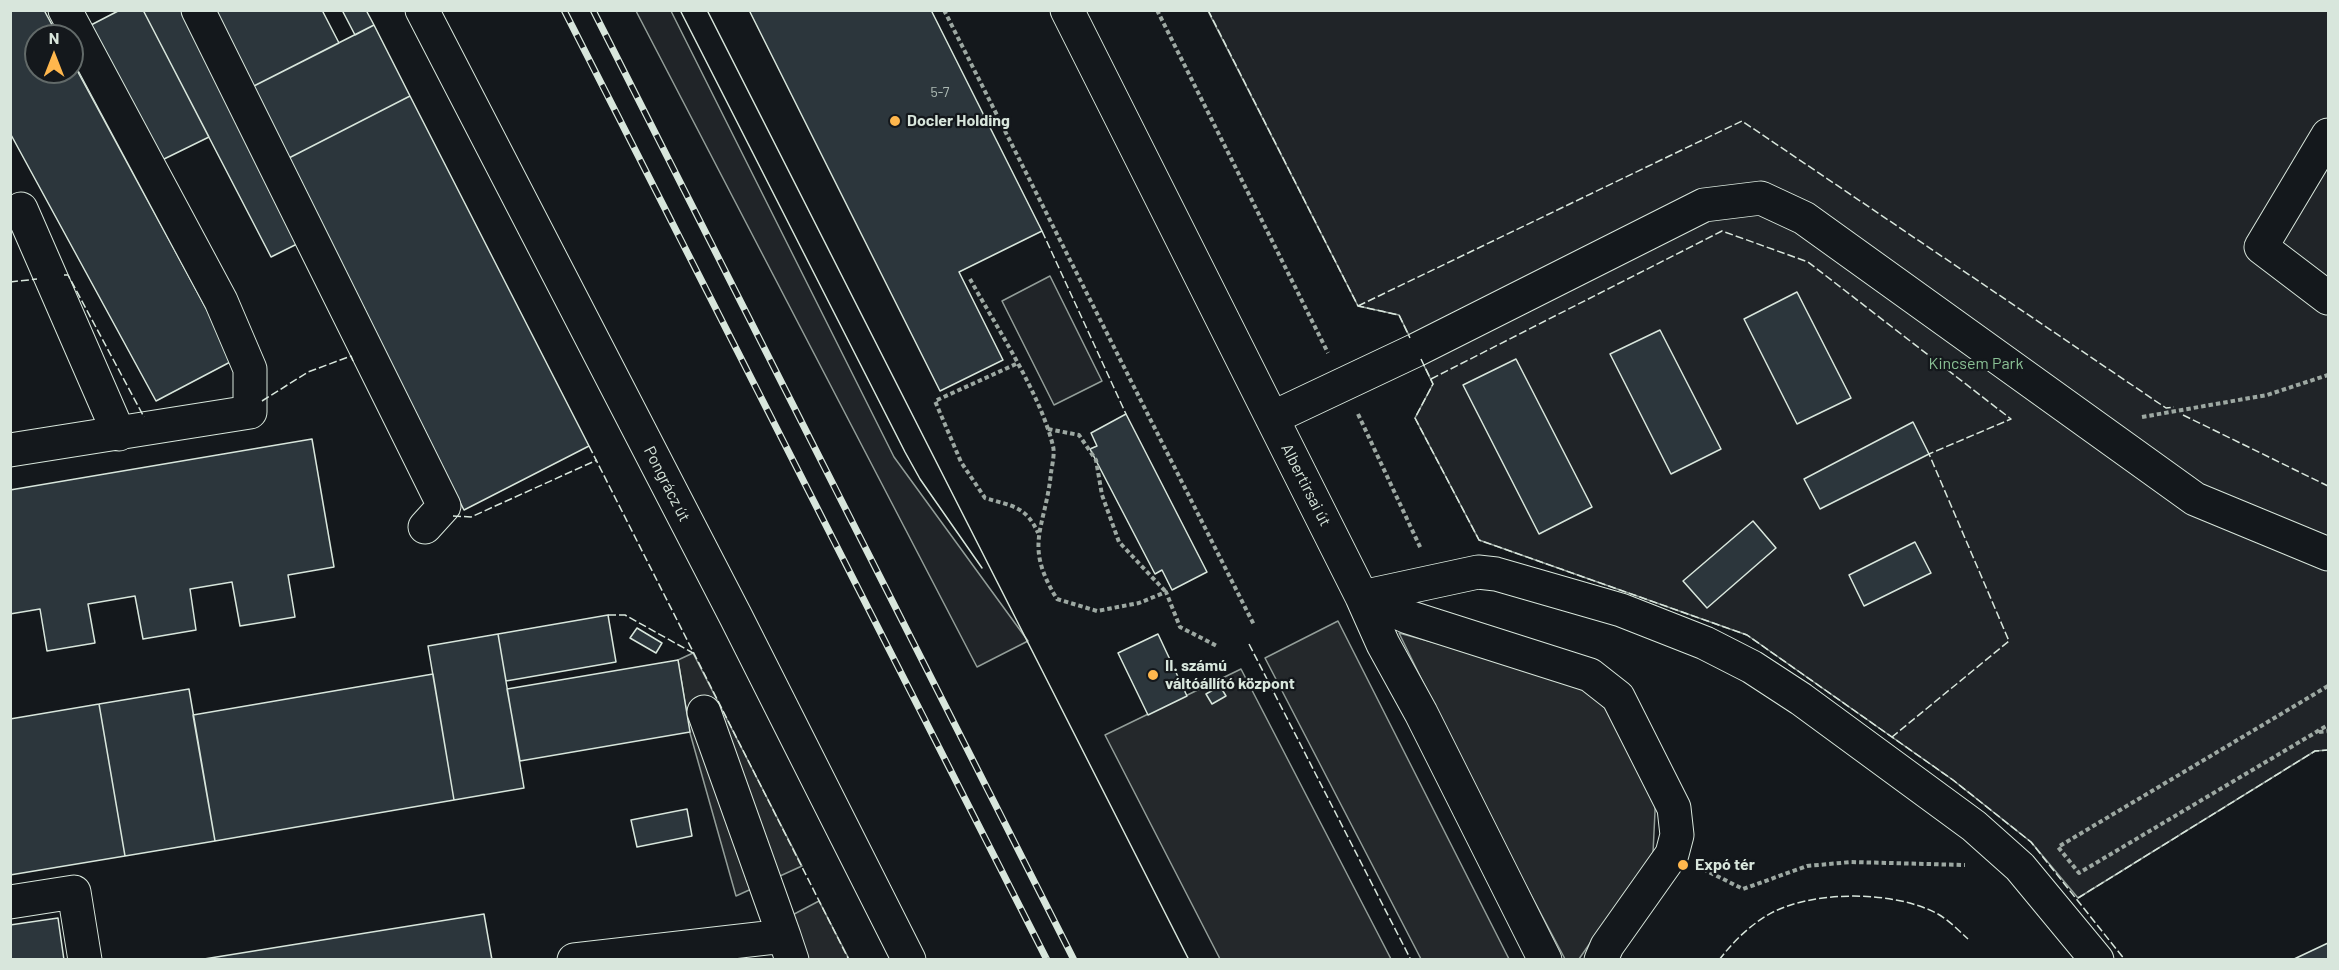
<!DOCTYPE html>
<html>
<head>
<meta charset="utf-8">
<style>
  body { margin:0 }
  #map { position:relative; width:2339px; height:970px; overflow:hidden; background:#14181c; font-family:Barlow,sans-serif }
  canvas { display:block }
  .frame { position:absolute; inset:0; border:12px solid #d8e6dc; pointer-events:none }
  .north { position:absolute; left:24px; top:24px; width:60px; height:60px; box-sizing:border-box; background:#14181c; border:2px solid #626a69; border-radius:50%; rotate:0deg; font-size:16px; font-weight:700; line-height:24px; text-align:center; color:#d8e6dc }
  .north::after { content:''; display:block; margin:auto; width:21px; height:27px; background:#ffb74d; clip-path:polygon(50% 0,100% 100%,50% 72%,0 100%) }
</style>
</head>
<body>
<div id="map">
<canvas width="2339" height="970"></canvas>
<div class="frame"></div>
<div class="north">N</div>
</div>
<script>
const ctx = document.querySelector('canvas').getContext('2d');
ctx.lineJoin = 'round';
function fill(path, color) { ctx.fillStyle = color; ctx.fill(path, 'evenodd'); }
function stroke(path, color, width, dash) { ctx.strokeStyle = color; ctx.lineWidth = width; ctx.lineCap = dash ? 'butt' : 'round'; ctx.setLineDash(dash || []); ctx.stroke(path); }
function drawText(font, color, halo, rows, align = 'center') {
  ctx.font = font + ' Barlow,sans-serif'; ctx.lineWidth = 4.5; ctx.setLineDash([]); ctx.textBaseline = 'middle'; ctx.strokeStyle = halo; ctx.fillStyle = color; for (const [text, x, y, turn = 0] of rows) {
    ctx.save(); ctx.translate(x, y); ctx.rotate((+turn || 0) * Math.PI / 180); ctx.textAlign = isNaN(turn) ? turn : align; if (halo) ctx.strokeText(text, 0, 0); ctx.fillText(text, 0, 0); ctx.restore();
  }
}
const green = new Path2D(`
  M636,11H671L894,457L1028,641L977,667Z
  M1208,11H2328V750L2315,751L2078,898L2031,842L1953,780L1747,635L1479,540L1415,418L1433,384L1399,315L1358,306Z
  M1050,276L1102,381L1054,405L1002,301Z`);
fill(green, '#202428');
stroke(green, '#939e99', 1.5);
const parking = new Path2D(`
  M1338,621L1509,959H1421L1265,658Z
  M1399,633L1583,683L1605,708L1656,791L1653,853L1579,959H1565L1479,797Z
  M693,653L802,866L736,896L690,733L678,660Z
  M1241,669L1391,959H1220L1105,735Z
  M819,901L849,959H792L779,922Z`);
fill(parking, '#24282b');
stroke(parking, '#939e99', 1.5);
const building = new Path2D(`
  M10,10H44L58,36H36V72H72V61L234,360L156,401L10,133Z
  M120,10H143L209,137L160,161L91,25Z
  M143,10H183L303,241L271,257Z
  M208,10H322L339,43L248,89Z
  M342,10H366L374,25L355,35Z
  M749,10H931L1042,231L959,272L1003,360L940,391Z
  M374,25L410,96L285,160L248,89Z
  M410,96L589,446L464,510L285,160Z
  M1797,292L1851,398L1797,424L1744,319Z
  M1660,330L1721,449L1671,474L1610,354Z
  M1516,359L1592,507L1539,534L1463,385Z
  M1126,414L1207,572L1172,590L1162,570L1155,574L1090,449L1097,446L1091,433Z
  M1913,422L1929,454L1820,509L1804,479Z
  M312,439L334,567L288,575L295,617L240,626L232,582L190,589L196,630L143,639L135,596L88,604L95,643L47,651L40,609L10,614V490Z
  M1753,521L1776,548L1707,608L1683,581Z
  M1915,542L1931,573L1864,606L1849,575Z
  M608,615L616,662L506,681L498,634Z
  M637,628L662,643L656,653L630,638Z
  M498,634L524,788L454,800L428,646Z
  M1158,634L1187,696L1148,715L1118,653Z
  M678,660L690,732L520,761L507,689Z
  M433,674L454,800L215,841L193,715Z
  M1220,686L1226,696L1212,704L1206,694Z
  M189,689L215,841L125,856L99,704Z
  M99,704L125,856L10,875V719Z
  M687,809L692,836L637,847L631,820Z
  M484,914L492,960H204V959Z
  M58,918L64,960H10V925Z
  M2328,943V960H2292Z`);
fill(building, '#2c363c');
stroke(building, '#d8e6dc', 1.5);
const minor = new Path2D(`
  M198,10L444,506L425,527
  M422,10L736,617L909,960
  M1067,10L1362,597L1383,644L1421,713L1545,960
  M2328,135L2261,247L2328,298
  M21,209L119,434
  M1272,418L1416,350L1704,205L1761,198L1804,218L2195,499L2328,554
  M10,450L250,412V369L221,301L65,10
  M1362,597L1478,572L1496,574L1621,610L1705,643L1752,667L1801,699L1974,826L2020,867L2097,960
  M1362,597L1408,617L1590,675L1618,697L1674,808L1677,835L1672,854L1607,946L1601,960
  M704,712L784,936
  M10,902L74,892L85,960
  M574,960L784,936L792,960`);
stroke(minor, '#d8e6dc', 35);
stroke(new Path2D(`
  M944,10L1254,625
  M1157,10L1328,353
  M970,279C997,328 1040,393 1053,446C1055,454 1052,465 1051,473C1045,530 1023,544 1057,599L1097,611L1139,603L1166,592L1180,627L1217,646
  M1016,364L935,401L961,462L985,498C1012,506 1026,506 1038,533
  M1358,414L1421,549
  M2142,417L2267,395L2328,375
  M1048,429L1079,435L1096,460L1102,495L1119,542L1166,592
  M2328,686L2058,847L2079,873L2328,725
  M2319,732L2328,731
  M1703,869L1743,889L1807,866L1851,862L1965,865`), '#9da8a2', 4, [4.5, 3]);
stroke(minor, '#14181c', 33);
stroke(new Path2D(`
  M680,10L905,452L920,479L982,568
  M707,10L1189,960`), '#d8e6dc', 1.5);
const rail = new Path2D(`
  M564,10L1047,960
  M593,10L1074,960`);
stroke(rail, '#d8e6dc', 7);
stroke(rail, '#14181c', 4.5, [14]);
stroke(new Path2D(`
  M1208,10L1358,306L1399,315L1410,338
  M1042,231L1126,414
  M64,275H68L144,417
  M10,282L37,279
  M1358,306L1742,121L2166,408L2174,407
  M1421,359L1433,384L1415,418L1479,540L1747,635L1953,780L2031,842L2125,960
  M1431,379L1722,231L1808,262L2011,419L1929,454L2009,641L1892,737
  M262,401L308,372L351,356L353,361
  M2183,415L2328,486
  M589,446L849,960
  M453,516L471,517L597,460
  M608,615H625L693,653
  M1249,644L1411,960
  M2078,898L2315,751L2328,750
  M1719,960C1733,942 1747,928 1766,916C1808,890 1892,890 1936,913C1948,919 1958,930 1968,939`), '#d8e6dc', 1.5, [8, 3]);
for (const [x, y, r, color] of [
  [895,121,6,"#ffb74d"],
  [1153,675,6,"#ffb74d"],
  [1683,865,6,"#ffb74d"]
]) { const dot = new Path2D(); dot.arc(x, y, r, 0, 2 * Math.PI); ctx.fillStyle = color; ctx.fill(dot); stroke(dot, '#14181c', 2); }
drawText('14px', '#adbab4', null, [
  ["5-7",940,92]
]);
drawText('bold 16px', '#d8e6dc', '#14181c', [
  ["Docler Holding",907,121],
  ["II. számú",1165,666],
  ["váltóállító központ",1165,684],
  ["Expó tér",1695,865]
], 'left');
drawText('16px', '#8ac095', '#14181c', [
  ["Kincsem Park",1976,364]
]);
drawText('16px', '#d8e6dc', '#14181c', [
  ["Pongrácz út",667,484,63],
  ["Albertirsai út",1306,485,63]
]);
</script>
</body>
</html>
